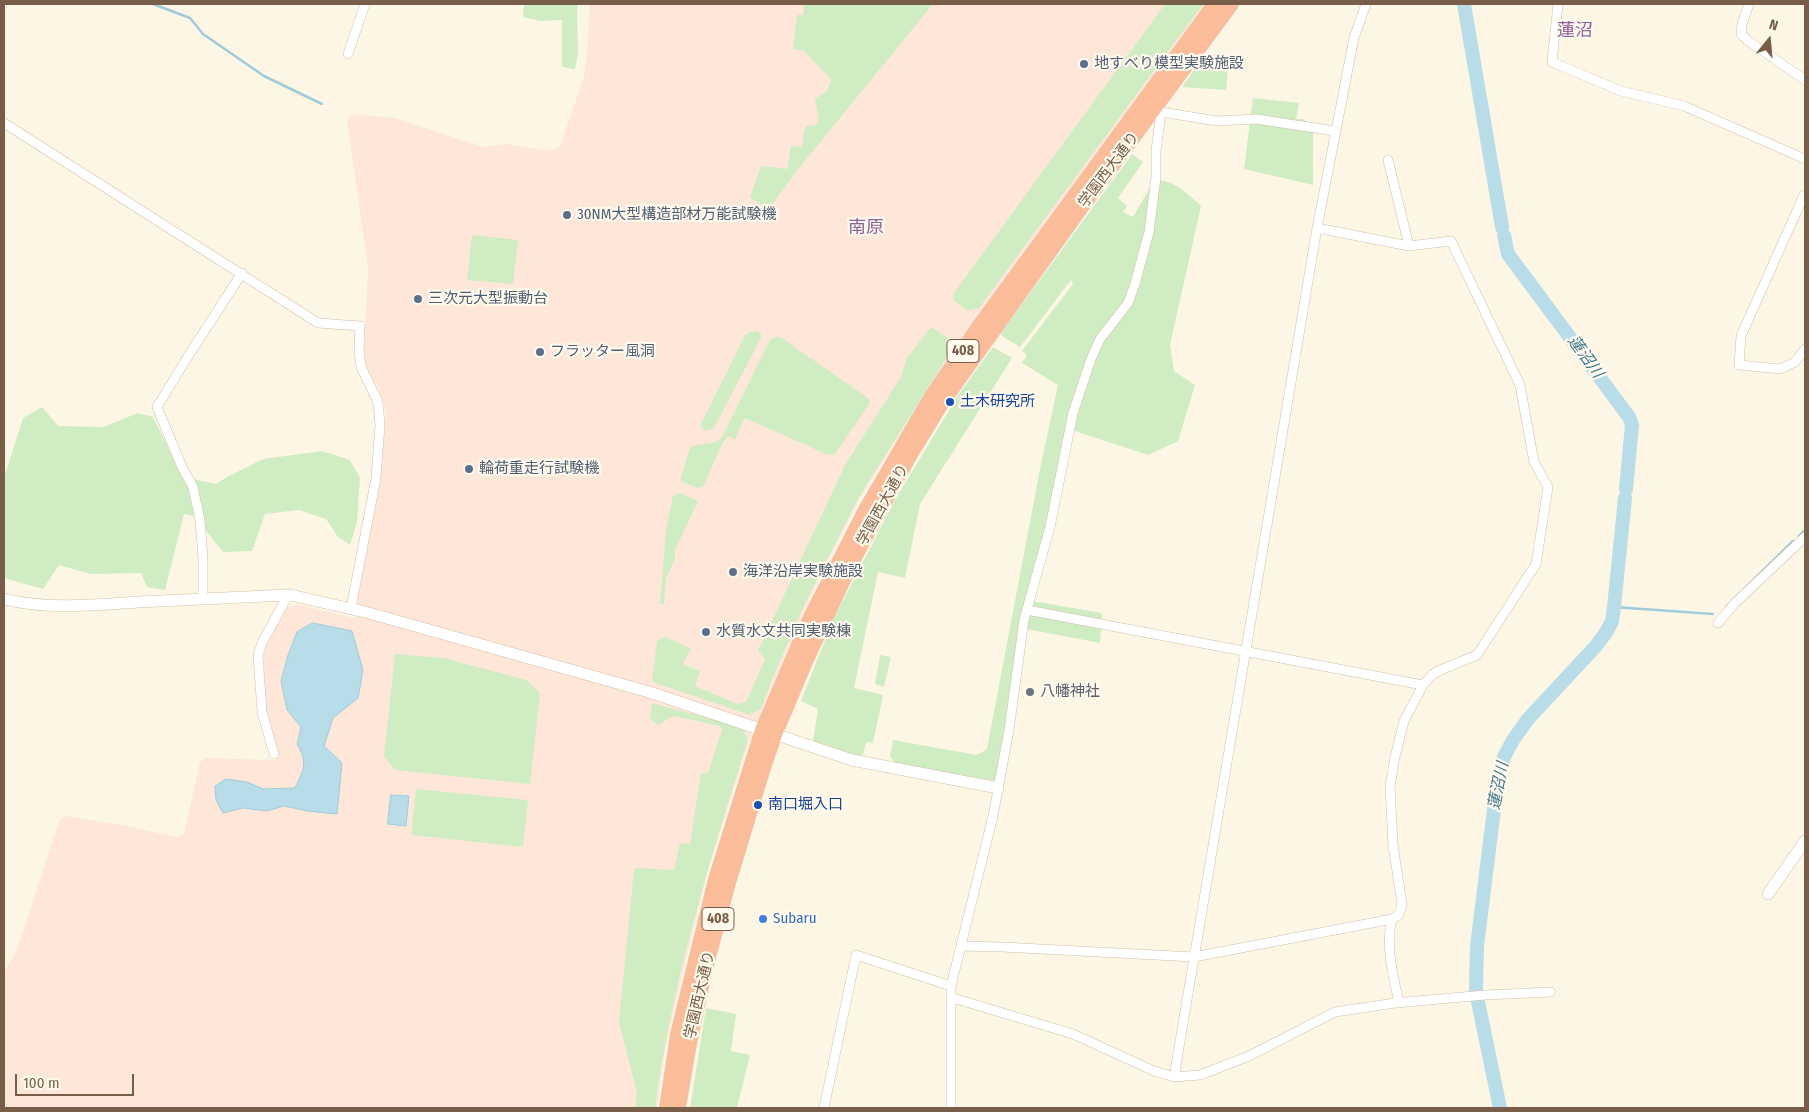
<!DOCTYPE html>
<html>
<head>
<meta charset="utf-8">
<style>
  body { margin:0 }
  #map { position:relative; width:1809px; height:1112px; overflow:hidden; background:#fef6e5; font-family:"Fira Sans Condensed",sans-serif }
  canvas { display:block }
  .frame { position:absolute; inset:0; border:5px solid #785e48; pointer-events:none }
  .north { position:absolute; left:1744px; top:15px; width:50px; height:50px; -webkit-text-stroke:4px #fffaed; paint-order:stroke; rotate:17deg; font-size:14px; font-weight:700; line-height:20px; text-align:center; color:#785e48 }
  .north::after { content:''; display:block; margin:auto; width:18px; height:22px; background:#785e48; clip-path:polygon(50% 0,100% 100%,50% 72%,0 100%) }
  .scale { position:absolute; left:15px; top:1074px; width:119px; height:22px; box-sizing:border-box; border:2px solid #785e48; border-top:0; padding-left:6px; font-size:15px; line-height:18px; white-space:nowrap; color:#785e48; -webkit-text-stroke:4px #fffaed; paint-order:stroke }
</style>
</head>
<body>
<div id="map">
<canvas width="1809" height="1112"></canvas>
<div class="frame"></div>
<div class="north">N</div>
<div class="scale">100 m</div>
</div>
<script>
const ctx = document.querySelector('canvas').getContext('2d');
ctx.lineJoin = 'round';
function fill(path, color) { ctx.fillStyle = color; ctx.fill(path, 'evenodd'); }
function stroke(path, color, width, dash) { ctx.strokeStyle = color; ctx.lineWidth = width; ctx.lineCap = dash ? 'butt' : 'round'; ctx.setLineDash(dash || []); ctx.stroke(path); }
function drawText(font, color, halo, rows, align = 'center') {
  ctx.font = font + ' "Fira Sans Condensed","Noto Sans JP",sans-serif'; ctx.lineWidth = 4.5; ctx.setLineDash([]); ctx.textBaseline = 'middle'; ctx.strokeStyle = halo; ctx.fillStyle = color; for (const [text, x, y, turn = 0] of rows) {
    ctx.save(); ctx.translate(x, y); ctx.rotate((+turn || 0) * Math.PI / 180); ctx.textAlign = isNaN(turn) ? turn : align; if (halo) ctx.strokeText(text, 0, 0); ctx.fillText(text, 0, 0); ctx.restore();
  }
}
fill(new Path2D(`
  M590,4H1205L958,343L860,498L808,602L750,739L708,870L680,984L664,1056L657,1108H4V972L17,950L60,819L66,816L122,825L176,837L184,834L200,762L206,758L275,760L277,757L264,704V650L287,608L297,604L354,618L381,479L386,411L379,390L366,365L364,352L368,268L347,120L352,114L395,118L483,147L508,144L549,151L560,147L584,76L587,55Z`), '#fee7d9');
fill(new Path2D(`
  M524,4H578L577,9L578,53L575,69L562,67V20L540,21L523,17Z
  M804,4H933L799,168L768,210L750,197L761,166L787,169L791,146L802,147L804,131L807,126L816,125L819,120L815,99L827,91L831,79L804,51L793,49L797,15H803Z
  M1165,4H1203L979,308L968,311L953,300L954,293Z
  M1229,58L1226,90L1182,87L1202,59Z
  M1253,98L1299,103L1296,119H1303L1313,126V185L1244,169Z
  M1132,154L1143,162L1118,198L1127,206L1123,212L1133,217L1153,182C1171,176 1189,195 1201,206L1170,345L1174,371L1195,385L1178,441L1148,455L1072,430L1027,600L1102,613L1100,643L1022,628L995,781L895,763L890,756L893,740L977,755L987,749L1040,469L1058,385L1022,363L1027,355L1022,351L1073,284L1071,280L1020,347L1003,337L1001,333Z
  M472,235L518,240L513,284L467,280Z
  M931,327L956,343L859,497L806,601L773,677L761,709L750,715L652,682L657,641L665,637L691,648L683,664L700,671L695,686L738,704L746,702L765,659L758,651L845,465L901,377L907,358Z
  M757,331L761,334V338L716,424L712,429L706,431L701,428V424L745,335L750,332Z
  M775,337L782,338L869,399V404L835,454L828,455L745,418L735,439L728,436L722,444L703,487L698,488L681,482V477L690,448L693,446L716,442L722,437L770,340Z
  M992,348H995L1012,358L920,504L905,578L878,572L854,688L883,695L873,743L866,742L863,755L858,756L813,742L818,709L801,701L833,620L895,500L957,397Z
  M42,407L58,426L103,427L138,413L153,417L183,477L216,484L227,477L263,459L322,451L350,460L360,478L357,522L350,545L338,537L326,519L299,510L265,514L252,551L223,552L194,516L184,514L165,590L147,587L141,573L91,574L59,565L43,589L7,579L4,574V478L23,418Z
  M680,493L698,501L675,550V559L666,578L664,604H660L666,530L673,496Z
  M395,654L444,658L526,680L540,693L530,784L395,770L384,756Z
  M880,655L891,657L884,687L875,684Z
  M652,703L742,727L748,739C710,860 672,982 655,1108H635L637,1093L619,1022L634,869L637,868L674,870L680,843L690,844L701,773H708L722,730L720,726L673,716L658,725L650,719Z
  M416,789L528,800L523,847L411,835Z
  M706,1008L736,1014L731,1051L750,1055L737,1108H690Z`), '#d0ecc3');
const water = new Path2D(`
  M313,623L352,631L363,670L358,698L333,718L324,746L342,763L337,814L308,811L284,806L267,811L243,808L223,813L216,800L215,786L226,779L247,782L263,789L295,788C304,769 308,763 297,744L301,727L287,710L281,681L288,655L297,632Z
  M391,795L409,796L406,826L388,824Z`);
fill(water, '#b8dde9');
stroke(water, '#9eccdb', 1);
stroke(new Path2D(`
  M153,4L190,18L203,34L264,76L322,104
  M1799,536L1805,530
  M1614,607L1713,614
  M1726,607L1793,541`), '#9eccdb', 2.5);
stroke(new Path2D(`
  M1464,4L1502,227
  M1504,235L1508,254L1629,417L1632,425L1626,489
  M1500,1108L1476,992L1477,946L1498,777L1504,757L1513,740L1528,719L1596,646L1607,631L1612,621L1614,607L1625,498`), '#b8dde9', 14);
const street = new Path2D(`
  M1558,4L1552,62L1621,91L1684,106L1805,159
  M1749,4L1742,24L1741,34L1747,40L1805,80
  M348,54L365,4
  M1161,112L1217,121L1256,119L1335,131
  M4,123L318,323L360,326L359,351L361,367L378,402L380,425L376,478L351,608
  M1388,160L1409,246
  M1804,195L1741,336L1739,365L1780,369L1795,362L1805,349
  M1317,228L1409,246L1451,241L1520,385L1534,462L1548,487L1536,564L1477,655L1438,671L1432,675L1423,685L1404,721L1395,757L1390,786L1393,845L1402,904L1399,915L1392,919C1385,946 1393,975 1399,1003
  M203,599V558L200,520L193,487L182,467L157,407L187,358L242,273
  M1027,610L1423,685
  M1718,623L1734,604L1805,537
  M274,754L262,712L258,655L262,643L288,595
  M962,946L1002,947L1194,957L1392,919
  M953,998L1073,1034L1154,1071L1174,1077L1200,1075L1249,1056L1335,1012L1395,1003L1485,995L1551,992
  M1174,1077L1317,228L1354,38L1366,4
  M824,1108L856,955L951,986
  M951,1108V986L993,816L1009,730L1024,620L1050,527L1073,413L1091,359L1100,339L1128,303L1135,284L1149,232L1156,177V151L1161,112L1156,108`);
const secondary = new Path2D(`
  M4,599C48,610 93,605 138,602C188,600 238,597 288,595L295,596L369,613L649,692L852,760L998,788
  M1768,894L1805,841`);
const highway = new Path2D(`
  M667,1108L678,1034L716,879L763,729L811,617L867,508L931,398L979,327L1215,4
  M678,1108L689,1044L705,969L728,883L764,765L775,733L805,662L850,565L909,456L942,402L1079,210L1231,4`);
stroke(street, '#d0bfaa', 10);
stroke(secondary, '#d3c0a8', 12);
stroke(highway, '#dcd5cf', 16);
stroke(street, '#fff', 9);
stroke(secondary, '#fff', 11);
stroke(highway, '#fbbc99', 15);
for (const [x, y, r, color] of [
  [1084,64,5,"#5c6f8a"],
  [567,215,5,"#5c6f8a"],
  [418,299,5,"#5c6f8a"],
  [540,352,5,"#5c6f8a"],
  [950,402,5,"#1a4fb4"],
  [469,469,5,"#5c6f8a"],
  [733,572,5,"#5c6f8a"],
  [706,632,5,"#5c6f8a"],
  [1030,692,5,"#6b7280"],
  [758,805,5,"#1a4fb4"],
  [763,919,5,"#3f7fe0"]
]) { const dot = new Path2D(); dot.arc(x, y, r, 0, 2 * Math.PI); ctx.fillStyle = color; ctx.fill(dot); stroke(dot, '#fffaed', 2); }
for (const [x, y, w] of [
  [963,351,32],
  [718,919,32]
]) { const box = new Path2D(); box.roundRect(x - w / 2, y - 11.5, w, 23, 4); ctx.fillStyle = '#fffaed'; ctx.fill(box); stroke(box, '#785e48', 1); }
drawText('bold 14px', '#785e48', null, [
  ["408",963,351],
  ["408",718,919]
]);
drawText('15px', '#4e5e75', '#fffaed', [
  ["地すべり模型実験施設",1094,64],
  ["30NM大型構造部材万能試験機",577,215],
  ["三次元大型振動台",428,299],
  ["フラッター風洞",550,352],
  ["輪荷重走行試験機",479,469],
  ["海洋沿岸実験施設",743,572],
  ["水質水文共同実験棟",716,632]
], 'left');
drawText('15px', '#785e48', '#fffaed', [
  ["学園西大通り",1109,170,-53],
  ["学園西大通り",883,505,-61],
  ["学園西大通り",700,995,-77]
]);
drawText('15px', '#164399', '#fffaed', [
  ["土木研究所",960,402],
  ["南口堀入口",768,805]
], 'left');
drawText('15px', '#5b616d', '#fffaed', [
  ["八幡神社",1040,692]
], 'left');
drawText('15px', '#366cbe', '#fffaed', [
  ["Subaru",773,919]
], 'left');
drawText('italic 16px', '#417a8d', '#fffaed', [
  ["蓮沼川",1585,357,54],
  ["蓮沼川",1499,786,-79]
]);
drawText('18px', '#8e649c', '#fffaed', [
  ["蓮沼",1575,31],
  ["南原",866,228]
]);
</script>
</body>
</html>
